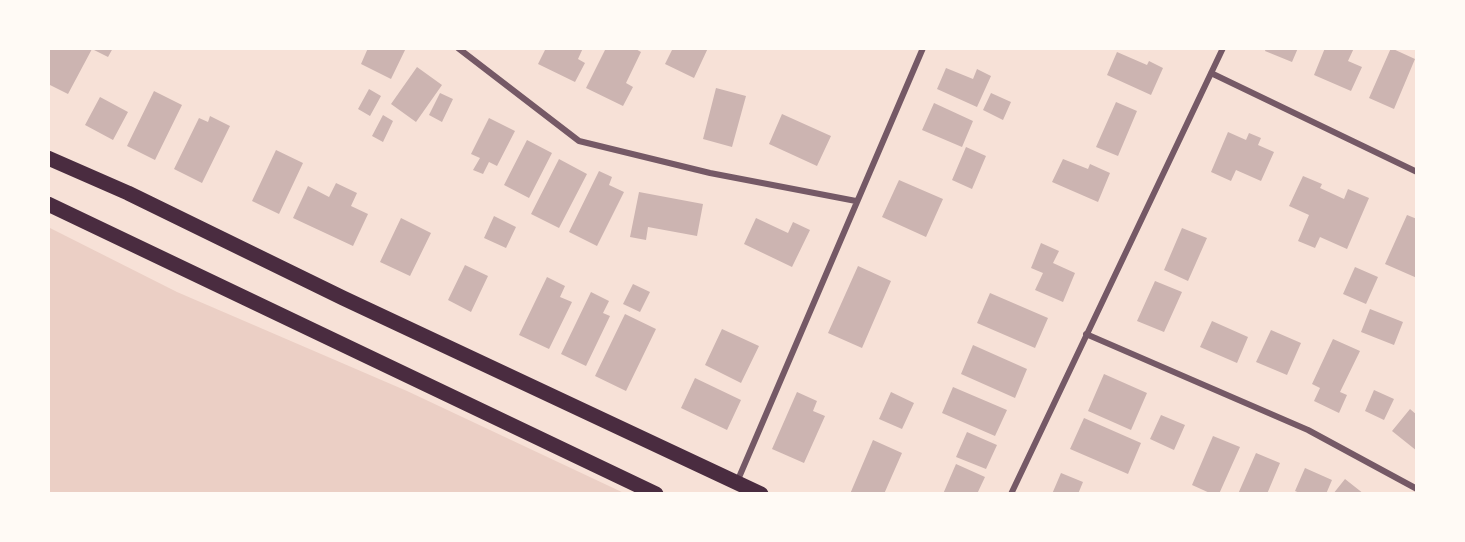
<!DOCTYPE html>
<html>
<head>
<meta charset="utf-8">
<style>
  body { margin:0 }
  #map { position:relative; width:1465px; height:542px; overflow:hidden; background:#f7e1d7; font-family:"Roboto Condensed",sans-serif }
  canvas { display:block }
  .frame { position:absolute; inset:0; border:50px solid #fffaf5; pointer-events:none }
</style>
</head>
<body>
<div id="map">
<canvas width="1465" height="542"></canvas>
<div class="frame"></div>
</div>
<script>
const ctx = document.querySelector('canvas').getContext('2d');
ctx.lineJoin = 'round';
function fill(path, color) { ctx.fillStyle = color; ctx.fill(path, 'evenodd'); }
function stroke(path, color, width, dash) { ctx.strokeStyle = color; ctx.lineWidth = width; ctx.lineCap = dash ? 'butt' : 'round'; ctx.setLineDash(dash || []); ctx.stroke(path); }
fill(new Path2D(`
  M48,227L177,292L407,391L626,494H48Z`), '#ebcfc5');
fill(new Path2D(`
  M50,48H113L108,57L92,49L68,94L48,84Z
  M368,48H406L391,79L361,64Z
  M546,48H583L578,59L585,63L575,82L538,64Z
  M606,48H634L641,52L626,83L633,87L623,106L586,88Z
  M673,48H708L694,78L665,64Z
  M1266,48H1298L1292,62L1265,51Z
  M1325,48H1354L1348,61L1362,67L1351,91L1314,75Z
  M1391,48L1415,59L1394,109L1369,98Z
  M1117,52L1147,65L1149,61L1163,68L1151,95L1107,75Z
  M417,67L442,85L416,122L391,104Z
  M946,68L973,79L977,69L991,76L977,107L937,89Z
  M716,88L746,96L732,147L703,139Z
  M369,89L381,96L370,116L358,109Z
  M154,91L182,105L155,160L127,146Z
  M440,93L453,99L442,122L429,115Z
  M991,93L1011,102L1003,120L983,110Z
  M100,97L128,112L113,140L85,125Z
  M1116,102L1137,111L1118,156L1096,147Z
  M934,103L973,121L962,147L922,130Z
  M782,114L831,136L817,166L769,144Z
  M383,115L393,121L383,142L372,136Z
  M210,116L230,126L202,183L174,169L199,118L208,122Z
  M489,118L515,131L497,166L489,162L483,174L473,170L480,158L471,154Z
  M1228,132L1246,140L1249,133L1261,138L1258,145L1274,152L1261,181L1236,170L1231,181L1211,172Z
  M527,140L552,153L529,198L504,185Z
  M966,147L986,156L972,189L952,180Z
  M276,150L303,163L279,214L252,201Z
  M559,159L587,174L559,228L531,214Z
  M1063,159L1088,169L1090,164L1110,173L1098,202L1052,182Z
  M599,171L612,177L609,185L624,192L597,246L569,232Z
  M1303,176L1322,184L1320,188L1344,199L1348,189L1369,198L1347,249L1320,237L1315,248L1298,241L1309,215L1289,206Z
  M899,180L943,199L926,237L882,217Z
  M336,183L357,193L351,206L368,214L353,246L293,218L308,186L329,197Z
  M639,192L703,204L697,236L648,227L646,240L630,237Z
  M1407,215L1417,219V278L1385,264Z
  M494,216L516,227L506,248L484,238Z
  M401,218L431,233L410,276L380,262Z
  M756,218L788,233L793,222L810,230L792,267L744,244Z
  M1182,228L1207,238L1188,281L1164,270Z
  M1041,243L1059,251L1053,263L1075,273L1063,302L1035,290L1043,273L1031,268Z
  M465,265L488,276L471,312L448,300Z
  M858,266L891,281L862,348L828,333Z
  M1355,267L1378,277L1366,304L1343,294Z
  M547,277L565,286L560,297L572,302L549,349L519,335Z
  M1155,281L1182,292L1164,332L1137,321Z
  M633,284L650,292L640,312L623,304Z
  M591,292L609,301L603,313L610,316L586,366L561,354Z
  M990,293L1048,318L1035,348L977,323Z
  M1370,309L1403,322L1394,345L1361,332Z
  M625,314L656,329L626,391L595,376Z
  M1212,321L1248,337L1237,363L1200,347Z
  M722,329L759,346L741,383L705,365Z
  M1271,330L1301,343L1287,375L1256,362Z
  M1333,339L1360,351L1340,392L1347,395L1339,413L1314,401L1320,388L1312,384Z
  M973,345L1027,369L1015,398L961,374Z
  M1104,374L1147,393L1131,430L1088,411Z
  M695,378L741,400L727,430L681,408Z
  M953,387L1007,410L995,436L942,413Z
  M1374,390L1394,399L1384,420L1365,411Z
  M797,392L817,401L813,411L825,416L804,463L772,449Z
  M891,392L914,403L902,429L879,419Z
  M1410,409L1417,415V451L1392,431Z
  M1161,415L1185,425L1174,450L1150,439Z
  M1084,418L1141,443L1128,474L1070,449Z
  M967,432L997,445L986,469L956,457Z
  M1213,436L1240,447L1219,494H1212L1192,485Z
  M873,440L902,453L884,494H850Z
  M1256,453L1280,463L1267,494H1238Z
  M956,464L985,477L977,494H943Z
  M1305,468L1332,480L1326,494H1302L1295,491Z
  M1061,473L1083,482L1078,494H1052Z
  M1345,479L1364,494H1333Z`), '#ccb4b1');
stroke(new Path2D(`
  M458,48L579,141L710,173L856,201
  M1211,73L1417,172
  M1086,334L1308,430L1417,489
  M737,482L923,48
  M1011,494L1223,48`), '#755966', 6);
stroke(new Path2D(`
  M48,158L128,193L343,298L761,494
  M48,204L656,494`), '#4a2c40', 15);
</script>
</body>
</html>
